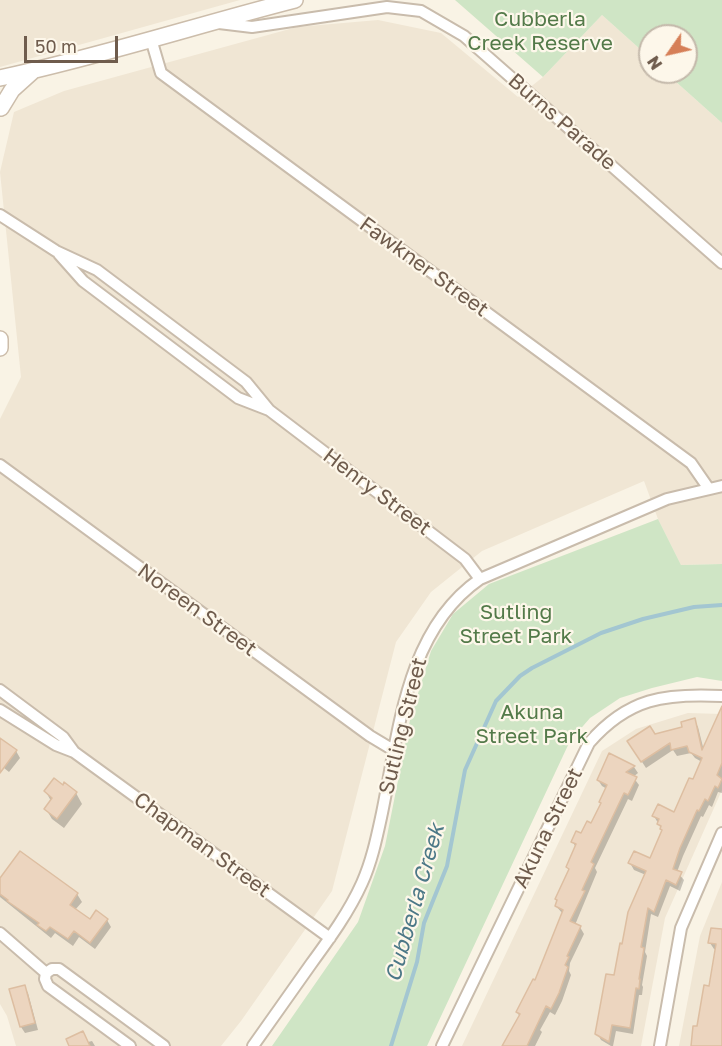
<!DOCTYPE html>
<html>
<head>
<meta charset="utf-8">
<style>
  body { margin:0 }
  #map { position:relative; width:722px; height:1046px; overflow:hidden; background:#f9f3e5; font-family:"Golos Text",sans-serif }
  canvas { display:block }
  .north { position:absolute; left:638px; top:24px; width:60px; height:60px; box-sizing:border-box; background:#fdf7ea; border:2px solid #c4b9ab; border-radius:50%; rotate:236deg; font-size:16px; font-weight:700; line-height:24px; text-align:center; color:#6f5c4d }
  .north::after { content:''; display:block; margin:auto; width:21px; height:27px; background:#d67f57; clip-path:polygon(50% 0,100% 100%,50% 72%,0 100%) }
  .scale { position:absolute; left:24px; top:36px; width:94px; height:27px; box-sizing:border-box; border:3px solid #6f5c4d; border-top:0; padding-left:8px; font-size:18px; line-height:21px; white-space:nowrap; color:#6f5c4d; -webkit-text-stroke:4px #fdf7ea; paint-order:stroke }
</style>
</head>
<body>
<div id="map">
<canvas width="722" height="1046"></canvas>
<div class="north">N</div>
<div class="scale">50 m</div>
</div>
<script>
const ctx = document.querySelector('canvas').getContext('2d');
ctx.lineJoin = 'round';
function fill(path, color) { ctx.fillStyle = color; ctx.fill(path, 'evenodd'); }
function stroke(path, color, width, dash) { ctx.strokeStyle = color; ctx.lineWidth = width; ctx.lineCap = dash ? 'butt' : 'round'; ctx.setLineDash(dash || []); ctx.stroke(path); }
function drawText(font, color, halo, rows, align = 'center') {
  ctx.font = font + ' "Golos Text",sans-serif'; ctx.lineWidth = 4.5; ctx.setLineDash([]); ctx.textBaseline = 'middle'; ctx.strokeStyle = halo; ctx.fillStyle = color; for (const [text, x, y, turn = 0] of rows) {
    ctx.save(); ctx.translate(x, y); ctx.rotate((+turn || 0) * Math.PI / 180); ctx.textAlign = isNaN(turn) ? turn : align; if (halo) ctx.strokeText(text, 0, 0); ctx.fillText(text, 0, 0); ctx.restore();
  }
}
fill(new Path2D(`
  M0,0H240L0,67Z
  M602,15L650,58V72H665L722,123V564L681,565L658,519L644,481L482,551L431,592L396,642L332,891L241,1021L221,1046H16L7,1016L0,1004V419L21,377L0,172L14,112L64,91L297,27L378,20L441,33L518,97L543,77Z
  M688,713L722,714V790L665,918L641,1046H462L602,751L636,729Z
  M722,882V1046H679L700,936Z`), '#f0e6d4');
fill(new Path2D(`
  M455,0H722V123L665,72H686V36H650V58L602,15L543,77Z
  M658,519L681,565L722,564V681L697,677L652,688L620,698L590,718L570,741L427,1046H272L358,922L385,846L410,720L431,651L453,614L489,584Z`), '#cfe5c5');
fill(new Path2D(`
  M694,720L698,727L704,751L722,723V793L718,792L712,807L709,805L703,817L701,816L683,856L677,872L684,880L680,891L670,886L658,917L651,914L645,952L647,956L642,985L643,987L642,995H639L633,1034L616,1031L613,1046H611L601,1040L597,1033L646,875L634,870L630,863L651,860L663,832L654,816L675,814L702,762L695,758L691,753L677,756L673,750L646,768L633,748L654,735L684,728Z
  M0,739L16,751L20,758L9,772L4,768L0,773Z
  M610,755L634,767L638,773L633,777L639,785L632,801L628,799L595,868L597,872L575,925L580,927L584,934L570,963L569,971L571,975L562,1001L555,1015L550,1012L540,1030L542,1032L535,1046H504L520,1017L517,1012L536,982L563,914L556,906L558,902L556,899L570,871L568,867L576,848L573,842L592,825L602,804L607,789L602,786L598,780Z
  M46,792L76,793L82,804L64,828L52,819L46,809L51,801Z
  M0,880L77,894L82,902L75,910L90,921L107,920L111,927L95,949L79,937L73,946L55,933L51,938L0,897Z
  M722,931V1046H692L710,988L716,950L714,949L710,943Z
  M24,986L28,993L38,1030L25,1033L21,1027Z
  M92,1041L95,1046H71L88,1042Z`), '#0003');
stroke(new Path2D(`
  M391,1046L417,962L424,923L447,866L465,770L496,701L520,676L532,668L601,633L643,619L694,607L722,605`), '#a3c6d1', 4);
const building = new Path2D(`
  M722,706V763L717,775L722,779L718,788L715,786L708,801L705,799L699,811L697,810L680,848L673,869L682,872L676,885L666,880L654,912L648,908L641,947L644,948L639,979H640L639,989L636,988L630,1028L612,1025L609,1042L595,1034L606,974L614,975L620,943L622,944L628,912L646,871L628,863L634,851L650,858L662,830L660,829L661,826L657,824L659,819L652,816L658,804L674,812L689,778L693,779L702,758L689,752L687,746L671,750L670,743L641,762L627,741L650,726L655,734L682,727L681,722L695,718L702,750Z
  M0,738L17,750L0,773Z
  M609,753L635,766L626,772L637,777L628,795L624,793L591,862L594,864L582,890L585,891L570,921L581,926L567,956L569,957L565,965L568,967L559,993L551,1009L546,1006L527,1046H502L520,1014L516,1012L533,979L535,980L563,910L555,906L557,900L555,899L569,869L566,867L576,844L571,842L576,831L581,833L587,821L591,823L601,803L599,802L607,785L597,780Z
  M54,778L63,785L64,782L77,792L57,819L44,809L52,798L44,791Z
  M20,851L78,893L70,905L90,919L96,910L108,919L90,943L74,931L68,939L50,927L46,931L37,925L39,923L7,901L8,900L0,894V878Z
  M711,928L722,929V1046H691L693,1026H697L704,985L709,986L716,944L708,943Z
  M25,985L35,1023L20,1027L9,989Z
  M83,1031L90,1046H69L66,1039Z`);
fill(building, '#ecd5bf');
stroke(building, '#ddbea1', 1.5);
const street = new Path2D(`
  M219,23L252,27L387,7L421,11L464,36L722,263
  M151,39L161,73L691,463L709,489
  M0,215L56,251L97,270L246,382L269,410L465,559L480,579
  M59,254L83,281L238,398L269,410
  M0,465L370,736L395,751
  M0,690L63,737L74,752
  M0,710L56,745L74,752L330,938
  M0,933L46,973
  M130,1046L48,986L45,979L46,973L52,969H59L164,1046
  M253,1046C272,1019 292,991 311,964C330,938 349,912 362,883C372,861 377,836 382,813C399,731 406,630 480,579L667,499L722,486
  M442,1046L589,743C628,698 665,693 722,696
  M660,1046L681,928L722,833`);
const secondary = new Path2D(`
  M0,78C99,57 197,25 295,0
  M1,108L12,90L32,72
  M0,339V348`);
stroke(street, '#c9bcac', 14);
stroke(secondary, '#ccbdab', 18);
stroke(street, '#fff', 10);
stroke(secondary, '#fff', 15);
drawText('21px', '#537a49', '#fdf7ea', [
  ["Cubberla",540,19],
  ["Creek Reserve",540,43],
  ["Sutling",516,612],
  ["Street Park",516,636],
  ["Akuna",532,712],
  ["Street Park",532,736]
]);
drawText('21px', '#6f5c4d', '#fdf7ea', [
  ["Burns Parade",562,122,41],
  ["Fawkner Street",424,267,36],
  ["Henry Street",377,492,37],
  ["Noreen Street",197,610,36],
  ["Sutling Street",403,726,-76],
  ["Akuna Street",548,828,-64],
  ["Chapman Street",202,845,36]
]);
drawText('italic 22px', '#4c7887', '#fdf7ea', [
  ["Cubberla Creek",415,903,-74]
]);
</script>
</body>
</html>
